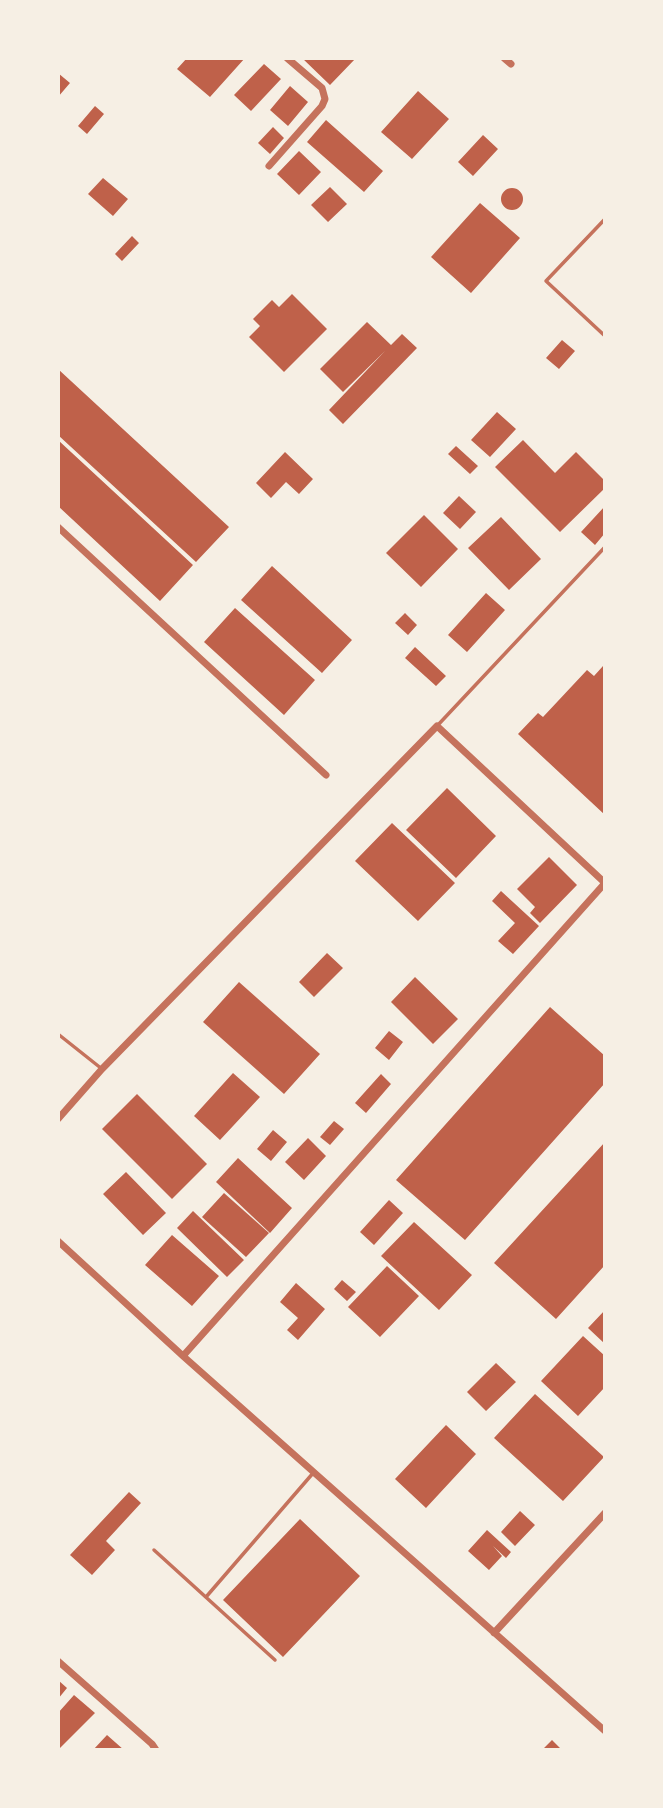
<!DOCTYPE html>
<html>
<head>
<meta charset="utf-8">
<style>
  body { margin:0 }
  #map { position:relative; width:663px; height:1808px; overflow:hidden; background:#f6efe4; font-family:"Varela Round",sans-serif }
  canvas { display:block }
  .frame { position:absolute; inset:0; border:60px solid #f6efe4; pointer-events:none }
</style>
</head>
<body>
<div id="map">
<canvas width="663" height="1808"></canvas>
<div class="frame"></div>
</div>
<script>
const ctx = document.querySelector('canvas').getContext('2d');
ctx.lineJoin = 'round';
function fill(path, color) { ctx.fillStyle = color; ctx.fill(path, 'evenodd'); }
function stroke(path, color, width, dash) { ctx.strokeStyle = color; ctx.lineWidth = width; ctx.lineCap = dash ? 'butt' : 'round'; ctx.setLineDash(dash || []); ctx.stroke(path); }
fill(new Path2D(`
  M187,58H245L210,97L177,69Z
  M302,58H356L330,85Z
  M264,64L281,79L251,111L234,95Z
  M58,73L70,83L58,97Z
  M290,86L308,102L288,126L270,110Z
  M418,91L449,119L412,159L381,132Z
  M95,106L104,114L87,134L78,126Z
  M326,120L383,171L364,192L307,142Z
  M273,127L284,138L270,154L258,143Z
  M483,135L498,149L473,176L458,162Z
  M299,151L321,172L299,195L277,174Z
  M103,178L128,199L113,216L88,194Z
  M330,187L347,204L328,222L311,205Z
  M501 199a11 11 0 1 1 22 0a11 11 0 1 1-22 0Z
  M480,203L520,238L471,293L431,257Z
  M132,236L139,243L122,261L115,254Z
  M292,294L327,329L284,372L249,337L260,326L253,319L272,300L279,307Z
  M367,322L391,345L402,334L417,348L343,424L329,410L385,351L343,392L320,369Z
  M562,340L575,351L559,369L546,358Z
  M58,369L229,527L196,562L58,435Z
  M497,412L516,429L490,457L471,440Z
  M58,440L193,565L160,601L58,506Z
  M523,440L555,473L576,452L605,481V488L560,532L495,467Z
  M456,446L478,466L470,474L448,454Z
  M285,452L313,479L299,494L286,482L271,498L256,483Z
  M459,496L476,512L460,529L443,513Z
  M605,506V533L595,545L581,532Z
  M424,515L458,549L421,587L386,553Z
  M501,517L541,559L509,590L468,548Z
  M272,566L352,640L322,673L241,600Z
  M486,593L505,610L467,652L448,635Z
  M235,608L315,680L284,715L204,642Z
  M405,613L417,625L408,635L395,623Z
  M415,647L446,676L436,686L405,658Z
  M603,666L605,668V815L518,734L538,713L543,717L587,670L594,676Z
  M447,788L496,836L456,878L406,830Z
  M392,823L455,883L418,921L355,861Z
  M549,857L577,885L540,923L530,913L535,907L517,889Z
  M501,891L539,926L513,954L498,941L515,923L492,901Z
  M327,953L343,968L314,997L299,982Z
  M415,977L458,1019L433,1044L391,1002Z
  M239,982L320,1054L284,1094L203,1022Z
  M550,1007L605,1056V1083L465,1240L396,1180Z
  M389,1031L403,1042L389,1060L375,1048Z
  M233,1073L260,1097L220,1140L194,1116Z
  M381,1074L391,1084L366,1113L355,1103Z
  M137,1094L207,1164L172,1199L102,1129Z
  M334,1121L344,1129L330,1145L320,1137Z
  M273,1130L287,1142L271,1161L257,1149Z
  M308,1138L326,1156L304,1180L285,1162Z
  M605,1142V1265L556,1319L494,1263Z
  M238,1158L292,1208L270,1233L216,1182Z
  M126,1172L166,1213L143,1235L103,1194Z
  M224,1193L269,1233L246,1257L202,1217Z
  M389,1200L403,1213L374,1245L360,1232Z
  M193,1211L244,1260L227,1277L177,1228Z
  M414,1222L472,1275L439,1310L381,1256Z
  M172,1235L219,1276L192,1306L145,1265Z
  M387,1266L419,1296L380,1337L348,1307Z
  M342,1280L356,1292L347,1301L334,1289Z
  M296,1283L325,1309L298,1340L287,1330L298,1318L280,1302Z
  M605,1310V1344L588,1328Z
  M583,1336L605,1356V1387L578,1416L541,1381Z
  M496,1363L516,1382L486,1411L467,1392Z
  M535,1394L604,1457L563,1501L494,1438Z
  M446,1425L476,1454L426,1508L395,1479Z
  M129,1492L141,1503L106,1541L115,1550L92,1575L70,1555Z
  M520,1511L535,1525L515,1546L501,1532Z
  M300,1519L360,1576L283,1657L223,1600Z
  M487,1530L511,1552L506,1558L493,1546L502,1556L489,1570L468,1551Z
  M58,1680L67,1688L58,1699Z
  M74,1695L95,1713L58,1750V1713Z
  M107,1735L124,1750H93Z
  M552,1740L562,1750H542Z`), '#bf614a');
stroke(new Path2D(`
  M605,219L546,281L605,336
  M437,726L605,547
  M58,1034L102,1069
  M154,1550L275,1660
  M206,1597L314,1472`), '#c5725c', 3.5);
stroke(new Path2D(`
  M504,58L511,64
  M269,166L322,106L325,99L322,88L287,58
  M58,527L326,775
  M58,1119L102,1069L437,726L605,883
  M58,1241L183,1356L605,1731
  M183,1356L605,883
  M494,1633L605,1513
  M58,1661L152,1744L156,1750`), '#c5725c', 7);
</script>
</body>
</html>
